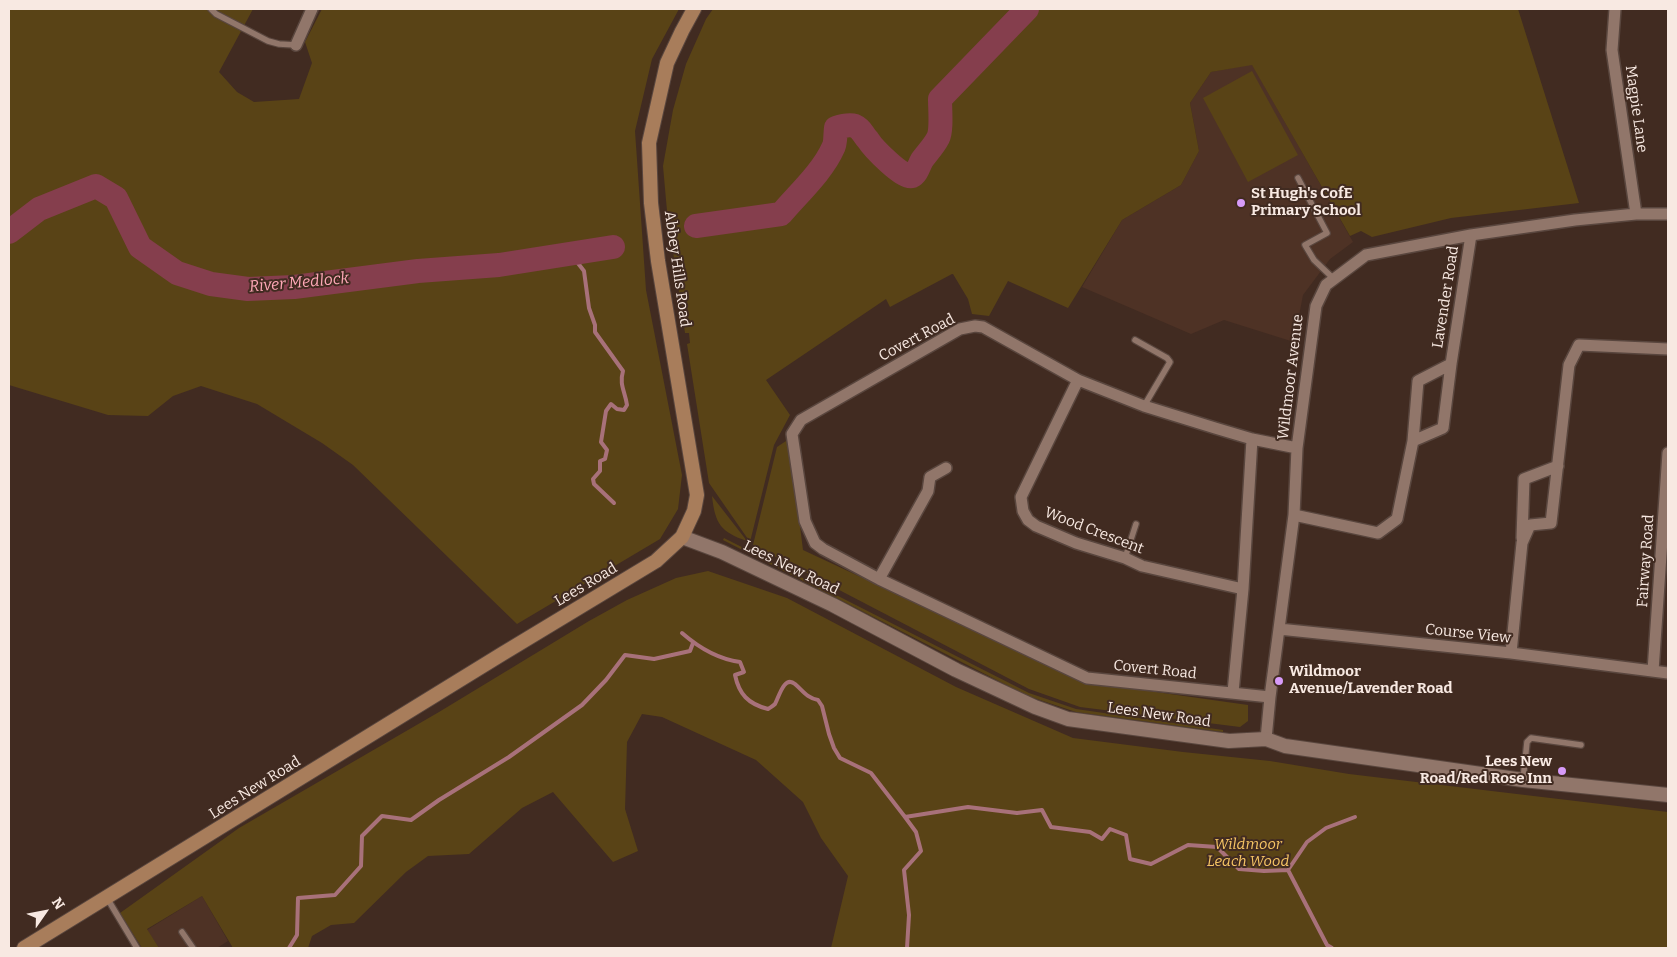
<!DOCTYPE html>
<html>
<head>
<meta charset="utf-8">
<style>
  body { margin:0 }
  #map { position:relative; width:1677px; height:957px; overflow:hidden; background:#412b21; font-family:Bitter,serif }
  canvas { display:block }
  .frame { position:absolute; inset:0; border:10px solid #f8e9e2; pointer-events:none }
  .north { position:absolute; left:20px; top:887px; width:50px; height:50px; -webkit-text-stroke:4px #412b21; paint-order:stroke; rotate:57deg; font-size:14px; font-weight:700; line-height:20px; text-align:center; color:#f8e9e2 }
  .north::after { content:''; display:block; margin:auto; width:18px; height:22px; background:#f8e9e2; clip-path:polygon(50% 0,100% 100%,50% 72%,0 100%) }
</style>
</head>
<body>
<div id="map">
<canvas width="1677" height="957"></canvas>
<div class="frame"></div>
<div class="north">N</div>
</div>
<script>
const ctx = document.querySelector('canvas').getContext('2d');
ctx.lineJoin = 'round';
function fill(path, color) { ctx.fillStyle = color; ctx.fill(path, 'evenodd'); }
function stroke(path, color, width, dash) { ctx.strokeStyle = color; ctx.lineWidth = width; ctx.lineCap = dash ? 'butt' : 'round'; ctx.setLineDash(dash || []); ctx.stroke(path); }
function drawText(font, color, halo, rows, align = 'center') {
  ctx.font = font + ' Bitter,serif'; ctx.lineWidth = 4; ctx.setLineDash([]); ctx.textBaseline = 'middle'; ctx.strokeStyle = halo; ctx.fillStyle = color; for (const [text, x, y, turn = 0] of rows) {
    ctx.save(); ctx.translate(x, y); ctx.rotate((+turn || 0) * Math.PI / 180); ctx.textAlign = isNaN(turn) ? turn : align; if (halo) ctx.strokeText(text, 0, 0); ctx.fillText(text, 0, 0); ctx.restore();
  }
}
fill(new Path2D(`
  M1252,64L1353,242L1330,259L1303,295L1294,342L1224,320L1191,334L1082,287L1122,220L1181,185L1199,151L1190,103L1211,72Z
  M202,896L228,941L217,948H159L147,930Z`), '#4e3225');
fill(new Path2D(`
  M9,9H253L219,72L237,92L254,102L299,99L312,63L305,42L322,9H679L652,59L635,131L646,290L682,475L678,509L660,539L517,624L353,465L322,443L257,404L201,386L173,396L148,416L108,415L9,385Z
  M713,9H1518L1579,203L1451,218L1372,237L1361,231L1350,236L1252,65L1211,72L1190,103L1199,151L1181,185L1122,220L1068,308L1008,281L989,316L972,314L968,299L953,274H952L890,307L886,299L766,380L790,415L774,445L750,542L709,483L687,344L690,343L689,333H685L667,211L663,166L673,110L686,64L706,19Z
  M1252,71L1298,155L1248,182L1203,98Z
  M789,439L803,550L1085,682L1248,705V721L1240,727L1080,707L1029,689L753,545L777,447Z
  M712,496L747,541C721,532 715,524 712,496Z
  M724,538L1029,693L1076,709L1223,730V732L1076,712L1028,696L723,540Z
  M708,571L787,598L956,687L1073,738L1183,752L1270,761L1349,774L1668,812V948H831L848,876L821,838L803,802L756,760L662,717L642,714L627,742L625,809L638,851L613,862L553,792L522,808L469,854L428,856L406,872L354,923L331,925L312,936L308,948H233L202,896L147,929L159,948H142L120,913L239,828L439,712L589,621L627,600L676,578Z`), '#594316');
stroke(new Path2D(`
  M563,255L569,262H577L584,271L589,308L595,325V332L623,371C619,385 625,391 627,405L624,410L617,409L611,404L606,411L601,442L607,450L605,459L600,461V471L593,479L594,484L614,503
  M682,633C698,647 718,659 740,662L744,672L735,675C739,694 748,704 768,709C771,707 773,706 775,704C779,697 784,675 795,684C803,691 807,698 818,700L822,706L829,734L834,748L840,758L871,773L905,817L968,807L1017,813L1042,810L1051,827L1090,832L1102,839L1110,829L1126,835L1130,859L1151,864L1188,845L1217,847L1239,869L1264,871L1288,870L1327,945L1332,948
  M905,817L916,832L921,851L904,870L909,915L907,948
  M1288,870L1307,842L1326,828L1355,817
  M289,948L297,935L298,898L335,895L361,866L362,836L382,816L411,820L439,800L509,757L582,705L606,680L625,655L654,659L690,651L693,643`), '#a8717a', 4);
stroke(new Path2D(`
  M696,226L781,214C798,194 823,171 833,148C836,143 835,134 836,128C842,126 849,124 855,126C862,129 863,135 868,140C873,148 903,179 912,176C917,174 919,165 922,160C927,153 934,146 938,138C942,130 940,109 940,99L1027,9
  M9,232L39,209L96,186L116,198L140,247L177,273L211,284L248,289L294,287L418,271L499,265L613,247`), '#853e4d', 24);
const service = new Path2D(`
  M211,9L216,14L268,41L279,44L296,45
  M1298,178L1327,233L1305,245L1314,260L1334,279
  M1135,340L1167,358L1170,362L1144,406
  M1125,558L1136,524
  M1523,780L1527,742L1531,738L1581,745
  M107,898L137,948
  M182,932L193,948`);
const minor = new Path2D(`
  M1615,9L1612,50L1636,214
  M296,45L312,9
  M1078,380L1021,497L1023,511L1028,520L1036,526L1076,543L1125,558L1142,566L1243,589
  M1413,441L1418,381L1451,364
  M1294,515L1378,533L1397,519L1413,441L1443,428L1451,364L1471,235
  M1522,538L1524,479L1558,466
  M879,579L928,491L930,477L946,468
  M1279,629L1511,653L1668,673
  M1511,653L1522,543L1530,525L1551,523L1569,365L1579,345L1668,349
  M1653,671L1668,453
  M1233,692L1243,589L1252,439
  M1270,697L1087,678L879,579L823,549L815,543L805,521L792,434L801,420L960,329L975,326L983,327L1078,380L1144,406L1215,428L1252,439L1297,448
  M1266,739L1270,697L1294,515L1297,448L1316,306L1326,285L1366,255L1471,235L1575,220L1636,214H1668`);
const tertiary = new Path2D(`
  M682,537L722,552L833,605L956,670L1035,707L1068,719L1229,741L1266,739L1285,746L1523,780L1668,795`);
const secondary = new Path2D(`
  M24,948L502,654L656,561L682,537L694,511L697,495L658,261L651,203L649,143L667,63L682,31L694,9`);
stroke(service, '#59463e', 8);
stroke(minor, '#59463e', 14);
stroke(tertiary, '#59463e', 16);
stroke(secondary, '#59463e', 16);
stroke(service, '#91766a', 5.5);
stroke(minor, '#91766a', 11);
stroke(tertiary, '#91766a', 14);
stroke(secondary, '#a87d5b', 14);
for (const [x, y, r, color] of [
  [1241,203,5,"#d79bf9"],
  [1279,681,5,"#d79bf9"],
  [1562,771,5,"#d79bf9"]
]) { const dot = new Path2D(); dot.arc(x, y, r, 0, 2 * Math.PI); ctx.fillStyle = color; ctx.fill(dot); stroke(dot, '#412b21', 2); }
drawText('15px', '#f8e9e2', '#412b21', [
  ["Magpie Lane",1636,109,82],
  ["Abbey Hills Road",677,269,82],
  ["Lavender Road",1446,297,-81],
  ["Covert Road",917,338,-28],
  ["Wildmoor Avenue",1291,377,-83],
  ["Wood Crescent",1094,531,21],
  ["Fairway Road",1646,561,-86],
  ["Lees New Road",791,568,26],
  ["Lees Road",586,585,-31],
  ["Course View",1468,634,6],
  ["Covert Road",1155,670,6],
  ["Lees New Road",1159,715,8],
  ["Lees New Road",255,788,-32]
]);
drawText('bold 15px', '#f8e9e2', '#412b21', [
  ["St Hugh's CofE",1251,194],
  ["Primary School",1251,211],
  ["Wildmoor",1289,672],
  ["Avenue/Lavender Road",1289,689],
  ["Lees New",1552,762,"right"],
  ["Road/Red Rose Inn",1552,779,"right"]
], 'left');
drawText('italic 15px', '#f7c564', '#412b21', [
  ["Wildmoor",1248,845],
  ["Leach Wood",1248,862]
]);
drawText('italic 16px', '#fea8b7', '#412b21', [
  ["River Medlock",299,283,-5]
]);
</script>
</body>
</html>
